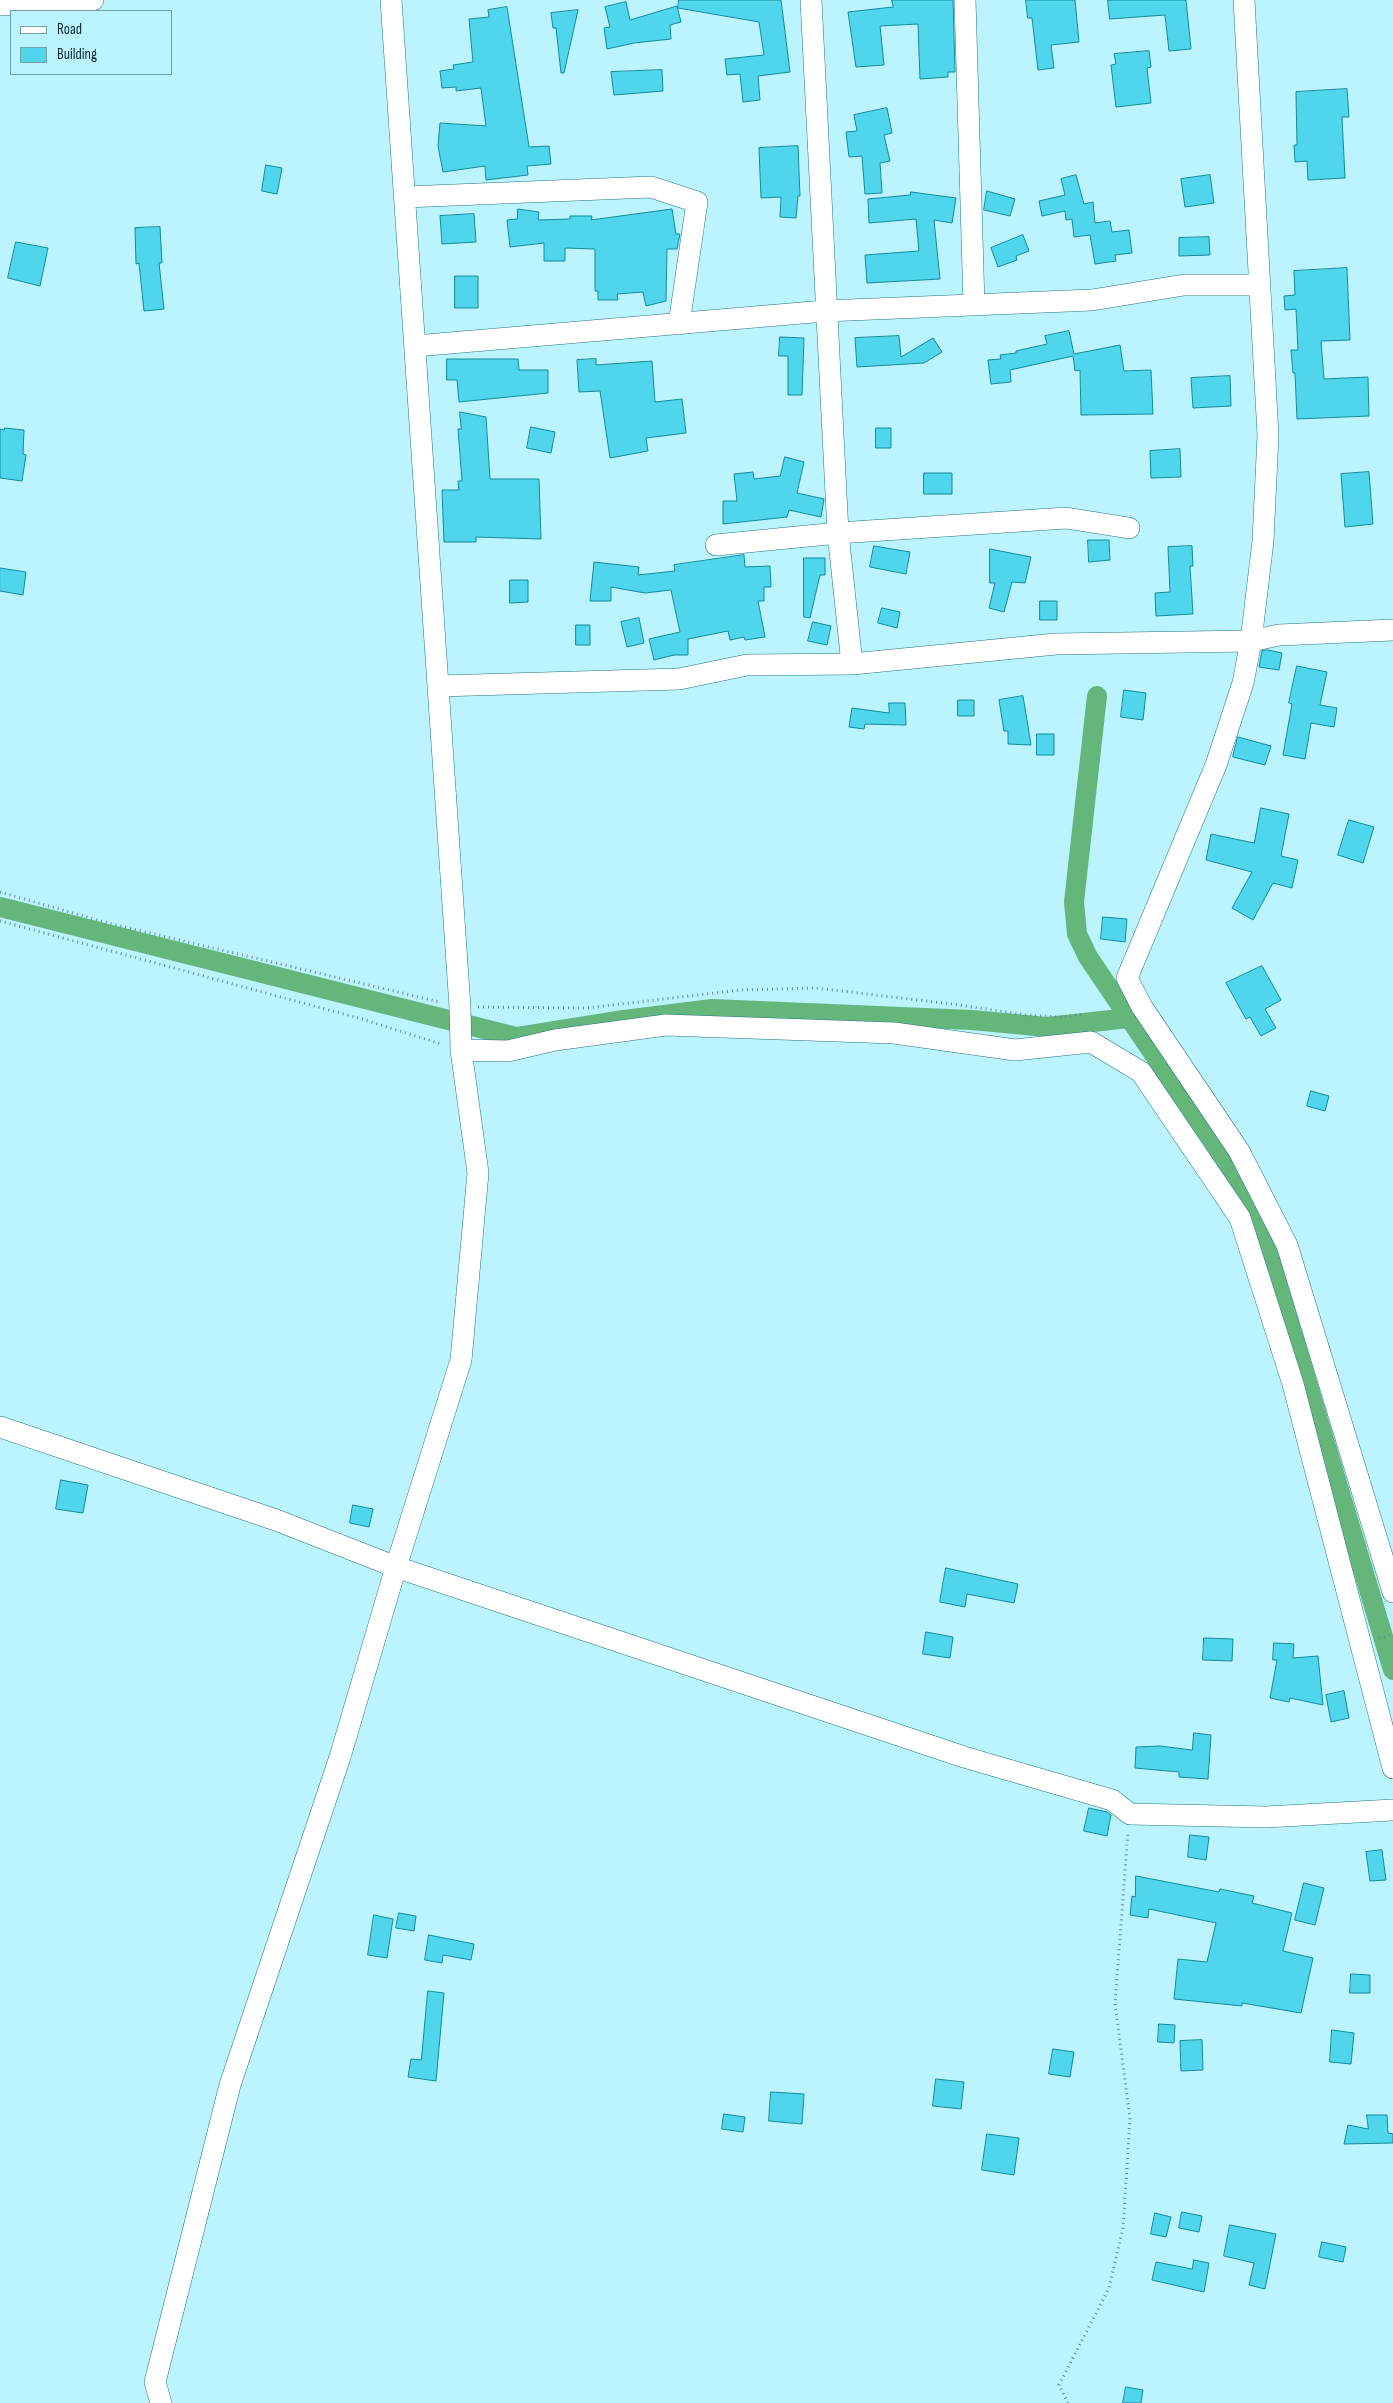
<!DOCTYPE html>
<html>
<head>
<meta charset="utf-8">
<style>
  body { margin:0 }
  #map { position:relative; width:1393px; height:2403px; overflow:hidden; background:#bbf3fe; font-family:"Sofia Sans Condensed",sans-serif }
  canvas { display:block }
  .legend { position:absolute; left:10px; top:10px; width:162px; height:65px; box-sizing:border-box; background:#bbf3fe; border:1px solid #73a2ab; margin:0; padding:6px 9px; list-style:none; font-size:15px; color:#07282e }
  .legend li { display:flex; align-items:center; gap:10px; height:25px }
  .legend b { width:25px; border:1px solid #73a2ab }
</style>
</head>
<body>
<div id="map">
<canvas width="1393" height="2403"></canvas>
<ul class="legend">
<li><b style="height:6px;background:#fff"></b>Road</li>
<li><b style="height:14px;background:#4fd5ec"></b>Building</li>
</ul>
</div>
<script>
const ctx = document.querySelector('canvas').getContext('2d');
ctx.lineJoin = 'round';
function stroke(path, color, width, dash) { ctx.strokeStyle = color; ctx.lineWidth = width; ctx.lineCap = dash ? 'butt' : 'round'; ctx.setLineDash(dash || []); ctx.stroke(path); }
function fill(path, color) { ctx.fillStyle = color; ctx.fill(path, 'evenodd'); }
stroke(new Path2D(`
  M1097,696L1074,902L1077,934L1088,957L1252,1199L1393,1670
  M0,907L516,1037L616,1021L712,1009L972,1020L1047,1027L1129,1018`), '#65b67a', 20);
const building = new Path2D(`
  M679,0H781L790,72L758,76L760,100L743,102L740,74L727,75L725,59L764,55L759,22L678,8Z
  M892,0H953L955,72H948V77L920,79L918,24L880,26L884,65L856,67L848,12L893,7Z
  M1026,0H1075L1079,42L1051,45L1054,68L1038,70L1032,18H1028Z
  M1108,0H1186L1191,49L1169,51L1165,15L1110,19Z
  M626,2L630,20L677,6L681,22L670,25L671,39L634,43L607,49L604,28L610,27L605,7Z
  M507,7L529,147L549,146L551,164L527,166L528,175L486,180L485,166L443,172L438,146L440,123L486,126L481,88L456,91V87L442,88L440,71L454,69L453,65L473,62L469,19L489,17L488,10Z
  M578,10L564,73H561L556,28H553L551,13Z
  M1149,51L1151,67L1147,68L1151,103L1116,107L1111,65L1116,64L1114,54Z
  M662,70L663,91L614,95L611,72Z
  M1347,89L1349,117H1342L1345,178L1308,180L1307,161L1295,162L1294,145H1297L1296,92Z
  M887,108L892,133L884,135L890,161L880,163L882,193L865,194L862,156L849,157L846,132L857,131L854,115Z
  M798,146L800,196H798L796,218L780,217L781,197L761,198L759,148Z
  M266,165L282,168L277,194L262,191Z
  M1076,175L1084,204L1093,202L1095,223L1110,221L1112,232L1129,230L1132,253L1115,255L1116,261L1095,264L1090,235L1074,237L1072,219L1066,220L1065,211L1042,216L1039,201L1065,195L1061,179Z
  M1210,175L1214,203L1185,207L1181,179Z
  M987,191L1015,199L1010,216L984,210Z
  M911,192L956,198L952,223L934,220L940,279L867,283L865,255L919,251L916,219L869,223L868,199L910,195Z
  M518,209L539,212L538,220L570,219V216H592L591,220L672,209L676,234H680L677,249H667L666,301L646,306L643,292L617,294L618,300H598V291H595V249L565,248V261H544V243L510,247L507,220L517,219Z
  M474,214L476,242L442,244L440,216Z
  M160,227L162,263H159L164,309L144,311L139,263L136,264L135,228Z
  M1023,235L1029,251L1016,256L1017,260L998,267L991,248Z
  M1209,237L1210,255L1179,256V238Z
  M16,242L48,248L40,286L8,278Z
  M1347,268L1350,340L1321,341L1324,379L1368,377L1369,416L1297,419L1295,373H1293L1291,350H1298L1296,309L1285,310L1284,296L1295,295L1294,271Z
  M455,276H478V308H455Z
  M1069,331L1074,354L1120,345L1124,371L1151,370L1153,414L1081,415L1080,370L1075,371L1073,356L1010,370L1011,382L991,384L988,360L1001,359L1000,355L1016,353V351L1047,344L1045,336Z
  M899,336L901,357L933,338L942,352L924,363L857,367L855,338Z
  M780,337L804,338L802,395H788V356H779Z
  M447,359H518L519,370H548V393L459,402L457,380H447Z
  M596,359V365L652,361L655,402L682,399L686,433L646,438L648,451L610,458L600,391L579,392L577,360Z
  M1230,376L1231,406L1193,408L1191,378Z
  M460,412L486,417L490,479H539L541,539L476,537V542H444L442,490H459L458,481H462L458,429H461Z
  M531,427L555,432L551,453L527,448Z
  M5,428L24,430L23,454L26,455L22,481L0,478V429L4,430Z
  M876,428H891V448H876Z
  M1180,449L1181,477L1151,478L1150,451Z
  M785,457L804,462L797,493L824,499L821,517L789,510L787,517L723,524V501H737L734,474L753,472L754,479L780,476Z
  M1369,472L1373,524L1345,527L1341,474Z
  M924,473H952V494H924Z
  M1088,540H1109L1110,560L1089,562Z
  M874,546L910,552L906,574L870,567Z
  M1192,546L1193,566H1190L1193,614L1156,616L1155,593L1170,592L1168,547Z
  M990,549L1031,557L1025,583L1012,582L1004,612L989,608L995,583H990Z
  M744,555L745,567L770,566L771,587H764V601H758L765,637L745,640L744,637L730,640L728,631L688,639V655H674L654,660L649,639L680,632L671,590L645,593L611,587V601H590L594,562L639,567L638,575L675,571L674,565Z
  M804,558H825V575H820L810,618L804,617Z
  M0,568L26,572L23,595L0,591Z
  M510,580H528V602L510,603Z
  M1040,601H1057V620H1040Z
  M882,608L900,612L897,628L878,623Z
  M639,618L644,643L627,647L621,622Z
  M813,622L831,626L827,645L808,641Z
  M576,625H590V645H576Z
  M1268,650L1282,653L1279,670L1259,667L1262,651Z
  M1297,666L1327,672L1320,705L1337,708L1334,727L1311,723L1305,759L1283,755L1292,704L1289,703Z
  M1124,690L1146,693L1143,720L1121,717Z
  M1023,696L1031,745L1008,744V731H1004L999,700Z
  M958,700H974V716H958Z
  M889,703H905L906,725L865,724L864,729L849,727L852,708L889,713Z
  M1037,734H1054V755H1037Z
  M1238,737L1271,746L1265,765L1233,757Z
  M1261,808L1289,814L1281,856L1298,860L1292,888L1273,883L1253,920L1232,908L1252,872L1206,860L1211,834L1254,843Z
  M1349,820L1374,827L1363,863L1338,855Z
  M1103,917L1127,919L1125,942L1101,939Z
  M1262,966L1281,1000L1265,1009L1276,1028L1261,1036L1250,1017L1246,1019L1226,983Z
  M1311,1091L1329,1096L1325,1111L1307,1106Z
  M61,1480L88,1485L83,1513L56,1509Z
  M353,1505L373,1509L369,1527L350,1523Z
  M946,1568L1018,1584L1014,1603L967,1594L965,1607L940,1602Z
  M926,1632L953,1637L950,1658L923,1654Z
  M1204,1638L1233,1639L1232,1661L1203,1660Z
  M1274,1643L1294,1644L1293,1658L1318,1656L1323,1705L1290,1698L1289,1702L1270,1698L1277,1660H1273Z
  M1344,1691L1349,1718L1331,1722L1326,1695Z
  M1194,1733L1211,1735L1208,1779L1179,1777V1772L1135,1768L1136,1747L1160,1746L1192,1750Z
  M1089,1808L1107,1812L1111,1815L1107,1836L1084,1831Z
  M1190,1835L1209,1837L1206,1860L1188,1857Z
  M1382,1850L1386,1880L1370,1881L1366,1852Z
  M1136,1876L1219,1892L1220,1889L1254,1896L1252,1903L1292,1913L1283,1951L1313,1958L1301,2013L1242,2003V2006L1174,1999L1178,1959L1207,1962L1216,1923L1149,1909L1148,1918L1130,1915L1132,1896L1135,1897Z
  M1304,1883L1324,1888L1315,1925L1295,1920Z
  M399,1913L416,1916L414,1931L396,1928Z
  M374,1915L393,1919L387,1958L368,1955Z
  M429,1935L474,1944L471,1960L443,1955L442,1963L425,1960Z
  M1351,1974L1370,1975V1993H1350Z
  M428,1991L444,1993L436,2081L408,2077L411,2059L421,2060Z
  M1159,2024L1175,2025L1174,2043L1158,2042Z
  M1332,2030L1354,2033L1351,2064L1330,2062Z
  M1202,2040L1203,2070L1181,2071L1180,2041Z
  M1053,2049L1074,2052L1070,2077L1049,2074Z
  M936,2079L964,2082L961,2109L933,2106Z
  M771,2092L804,2094L802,2124L769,2121Z
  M724,2114L745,2117L743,2132L722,2129Z
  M1367,2115H1387L1388,2133L1393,2134V2143L1344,2144L1348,2125L1368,2129Z
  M987,2134L1019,2138L1014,2175L982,2170Z
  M1182,2212L1202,2216L1199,2232L1179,2228Z
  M1155,2213L1171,2217L1166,2237L1151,2234Z
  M1230,2225L1276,2234L1265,2289L1249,2285L1254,2263L1224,2256Z
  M1322,2242L1346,2247L1343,2262L1319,2257Z
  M1194,2260L1209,2263L1204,2292L1152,2280L1156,2262L1192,2269Z
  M1126,2387L1143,2390L1141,2403H1123Z`);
fill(building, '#4fd5ec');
stroke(building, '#148b9c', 1);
const street = new Path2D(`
  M811,0L838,533L852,664
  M965,0L974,305
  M1244,0L1268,435L1263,541L1251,641L1243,683L1216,765L1127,978L1142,1007L1239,1151L1287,1245L1393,1592
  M0,5L93,0
  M405,197L651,187L697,202L679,324
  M415,346L825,311L1092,300L1184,285H1259
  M716,545L838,533L1066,518L1129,528
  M439,686L679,679L747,665L852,664L1056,644L1251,641L1279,635L1393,630
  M461,1050L508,1051L555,1040L666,1025L894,1033L1015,1050L1091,1042L1141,1072L1240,1218L1293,1384L1393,1768
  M0,1427L276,1520L396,1567L964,1757L1112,1800L1130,1814L1266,1817L1393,1810
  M161,2403L155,2382L230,2085L340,1757L396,1567L461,1360L478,1173L461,1050L460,1007L391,0`);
stroke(street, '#247582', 22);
stroke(new Path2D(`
  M0,892L108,923L440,1002
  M0,921L362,1019L441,1044
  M478,1007L587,1008L740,990L816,988L952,1004L1027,1015L1060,1017L1084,1014
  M1379,1638L1393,1635
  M1068,2403L1059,2385L1109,2288L1123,2228L1130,2119L1115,2003L1128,1832`), '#628f98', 3, [1, 4]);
stroke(street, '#fff', 21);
</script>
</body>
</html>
